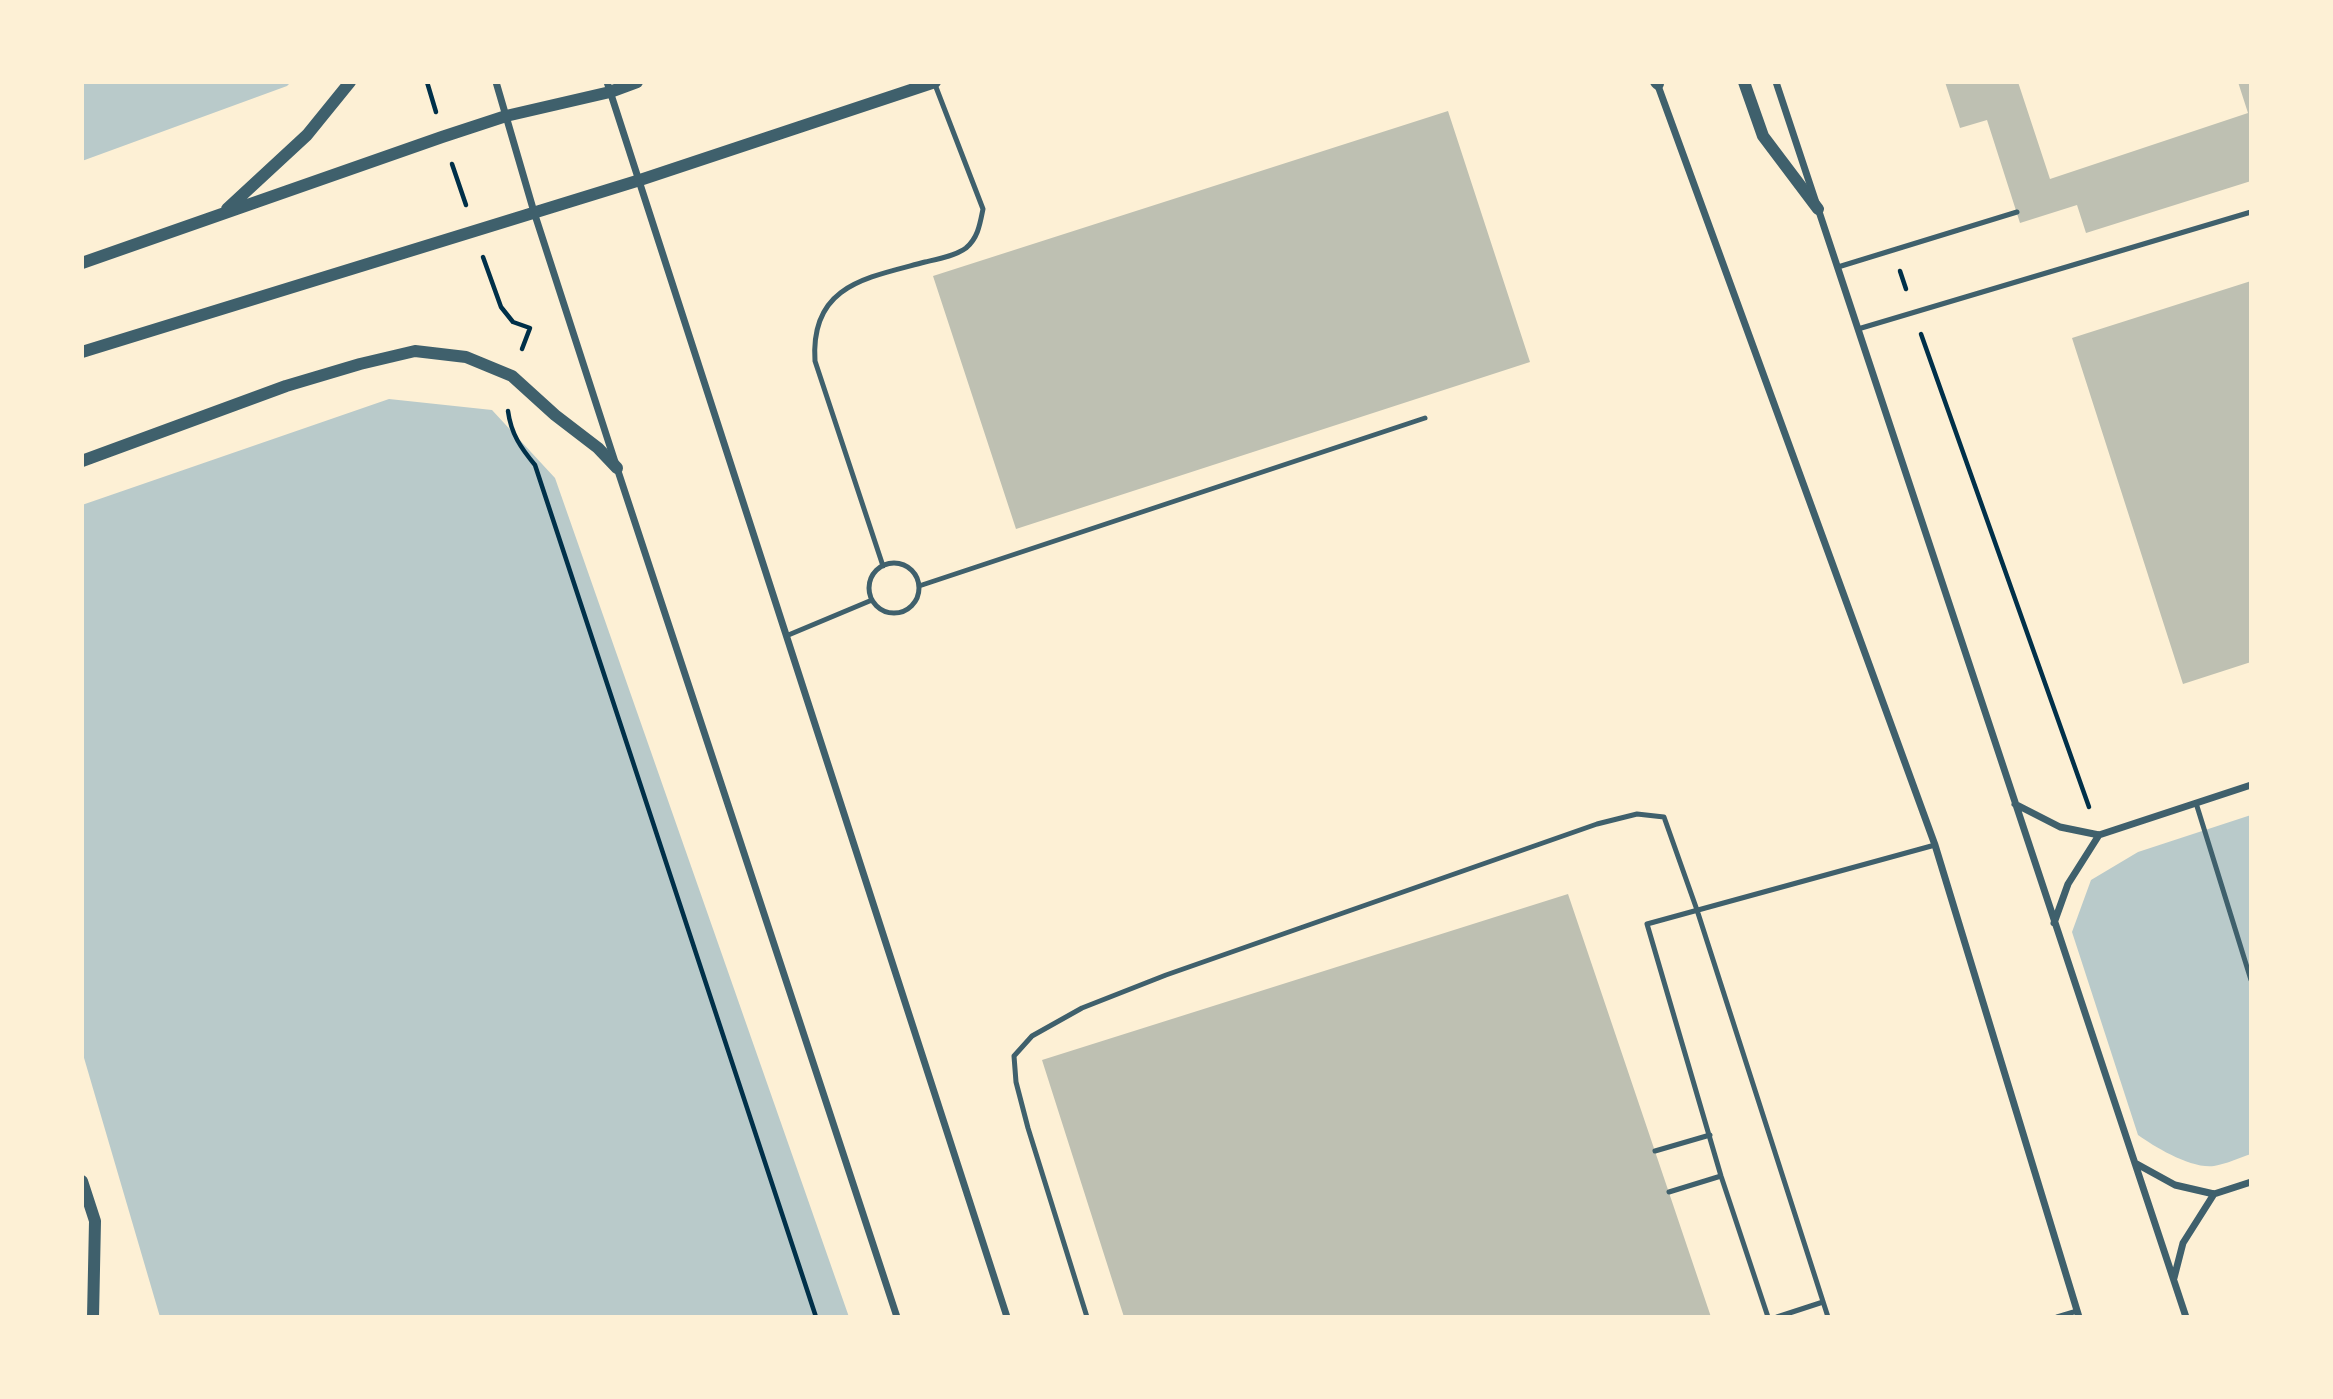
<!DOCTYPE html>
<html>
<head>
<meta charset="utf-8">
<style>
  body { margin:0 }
  #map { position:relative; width:2333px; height:1399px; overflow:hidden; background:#fdf0d5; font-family:Rubik,sans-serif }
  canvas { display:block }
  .frame { position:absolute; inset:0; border:84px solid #fdf0d5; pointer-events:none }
</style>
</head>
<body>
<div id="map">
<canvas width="2333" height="1399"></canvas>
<div class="frame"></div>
</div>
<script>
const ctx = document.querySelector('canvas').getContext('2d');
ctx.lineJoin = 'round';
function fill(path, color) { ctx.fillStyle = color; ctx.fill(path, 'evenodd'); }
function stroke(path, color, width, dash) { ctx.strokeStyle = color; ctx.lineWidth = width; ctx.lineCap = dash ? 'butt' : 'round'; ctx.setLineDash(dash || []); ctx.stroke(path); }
fill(new Path2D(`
  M82,82H291L287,86L82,161Z
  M389,399L492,410L555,478L849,1317H160L82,1051V505Z
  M2251,815V1154C2239,1158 2226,1164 2214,1166C2191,1169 2155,1147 2138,1135L2072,932L2091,880L2138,852Z`), '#b9caca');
fill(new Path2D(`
  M1945,82H2018L2050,179L2248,113L2238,82H2251V181L2086,233L2077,205L2020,223L1987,120L1960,128Z
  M1448,111L1530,362L1016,529L933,276Z
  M2251,281V662L2183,684L2072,338Z
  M1568,894L1711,1317H1124L1042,1060Z`), '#bec0b2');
stroke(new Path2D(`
  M427,82L436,112
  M452,164L466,205
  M483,257L501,307L513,322L530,328L522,349
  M1900,271L1906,289
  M1921,334L2089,807
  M508,411C511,434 521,448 535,465L816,1317`), '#003049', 4.5);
stroke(new Path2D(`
  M1838,267L2017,212
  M1858,329L2251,212
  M869 588a25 25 0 1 1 50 0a25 25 0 1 1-50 0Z
  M883,566L815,361C810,285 866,278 925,262C938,259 955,256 966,248C978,238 980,224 983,209L934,82
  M919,586L1425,418
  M786,636L872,600
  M2196,803L2251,980
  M1655,1151L1710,1135
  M1669,1192L1721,1176
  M1087,1317L1028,1128L1016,1082L1014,1056L1032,1036L1082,1008L1166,975L1597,824L1637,814L1664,817L1697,910L1828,1317
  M1768,1317L1721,1176L1647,924L1935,845
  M1777,1317L1823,1302
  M2057,1317L2077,1311`), '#3f606c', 5);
stroke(new Path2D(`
  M496,82L534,212L617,468L897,1317
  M607,82L1007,1317
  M1776,82L2186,1317
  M1657,83L1935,845L2079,1317
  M2015,804L2060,827L2099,835L2251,785
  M2054,923L2068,884L2099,835
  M2135,1163L2175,1185L2214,1194L2251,1182
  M2174,1278L2183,1243L2214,1194`), '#3f606c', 7);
stroke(new Path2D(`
  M1656,82L1658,84
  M1744,82L1763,136L1818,209
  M227,209L307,135L350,82
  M82,263L442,137L506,116L610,92L637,82
  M82,352L640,180L935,82
  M82,461L286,386L360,364L415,351L466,357L512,376L555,415L598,448L617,468
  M82,1181L95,1221L93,1317`), '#3f606c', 12);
</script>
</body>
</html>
